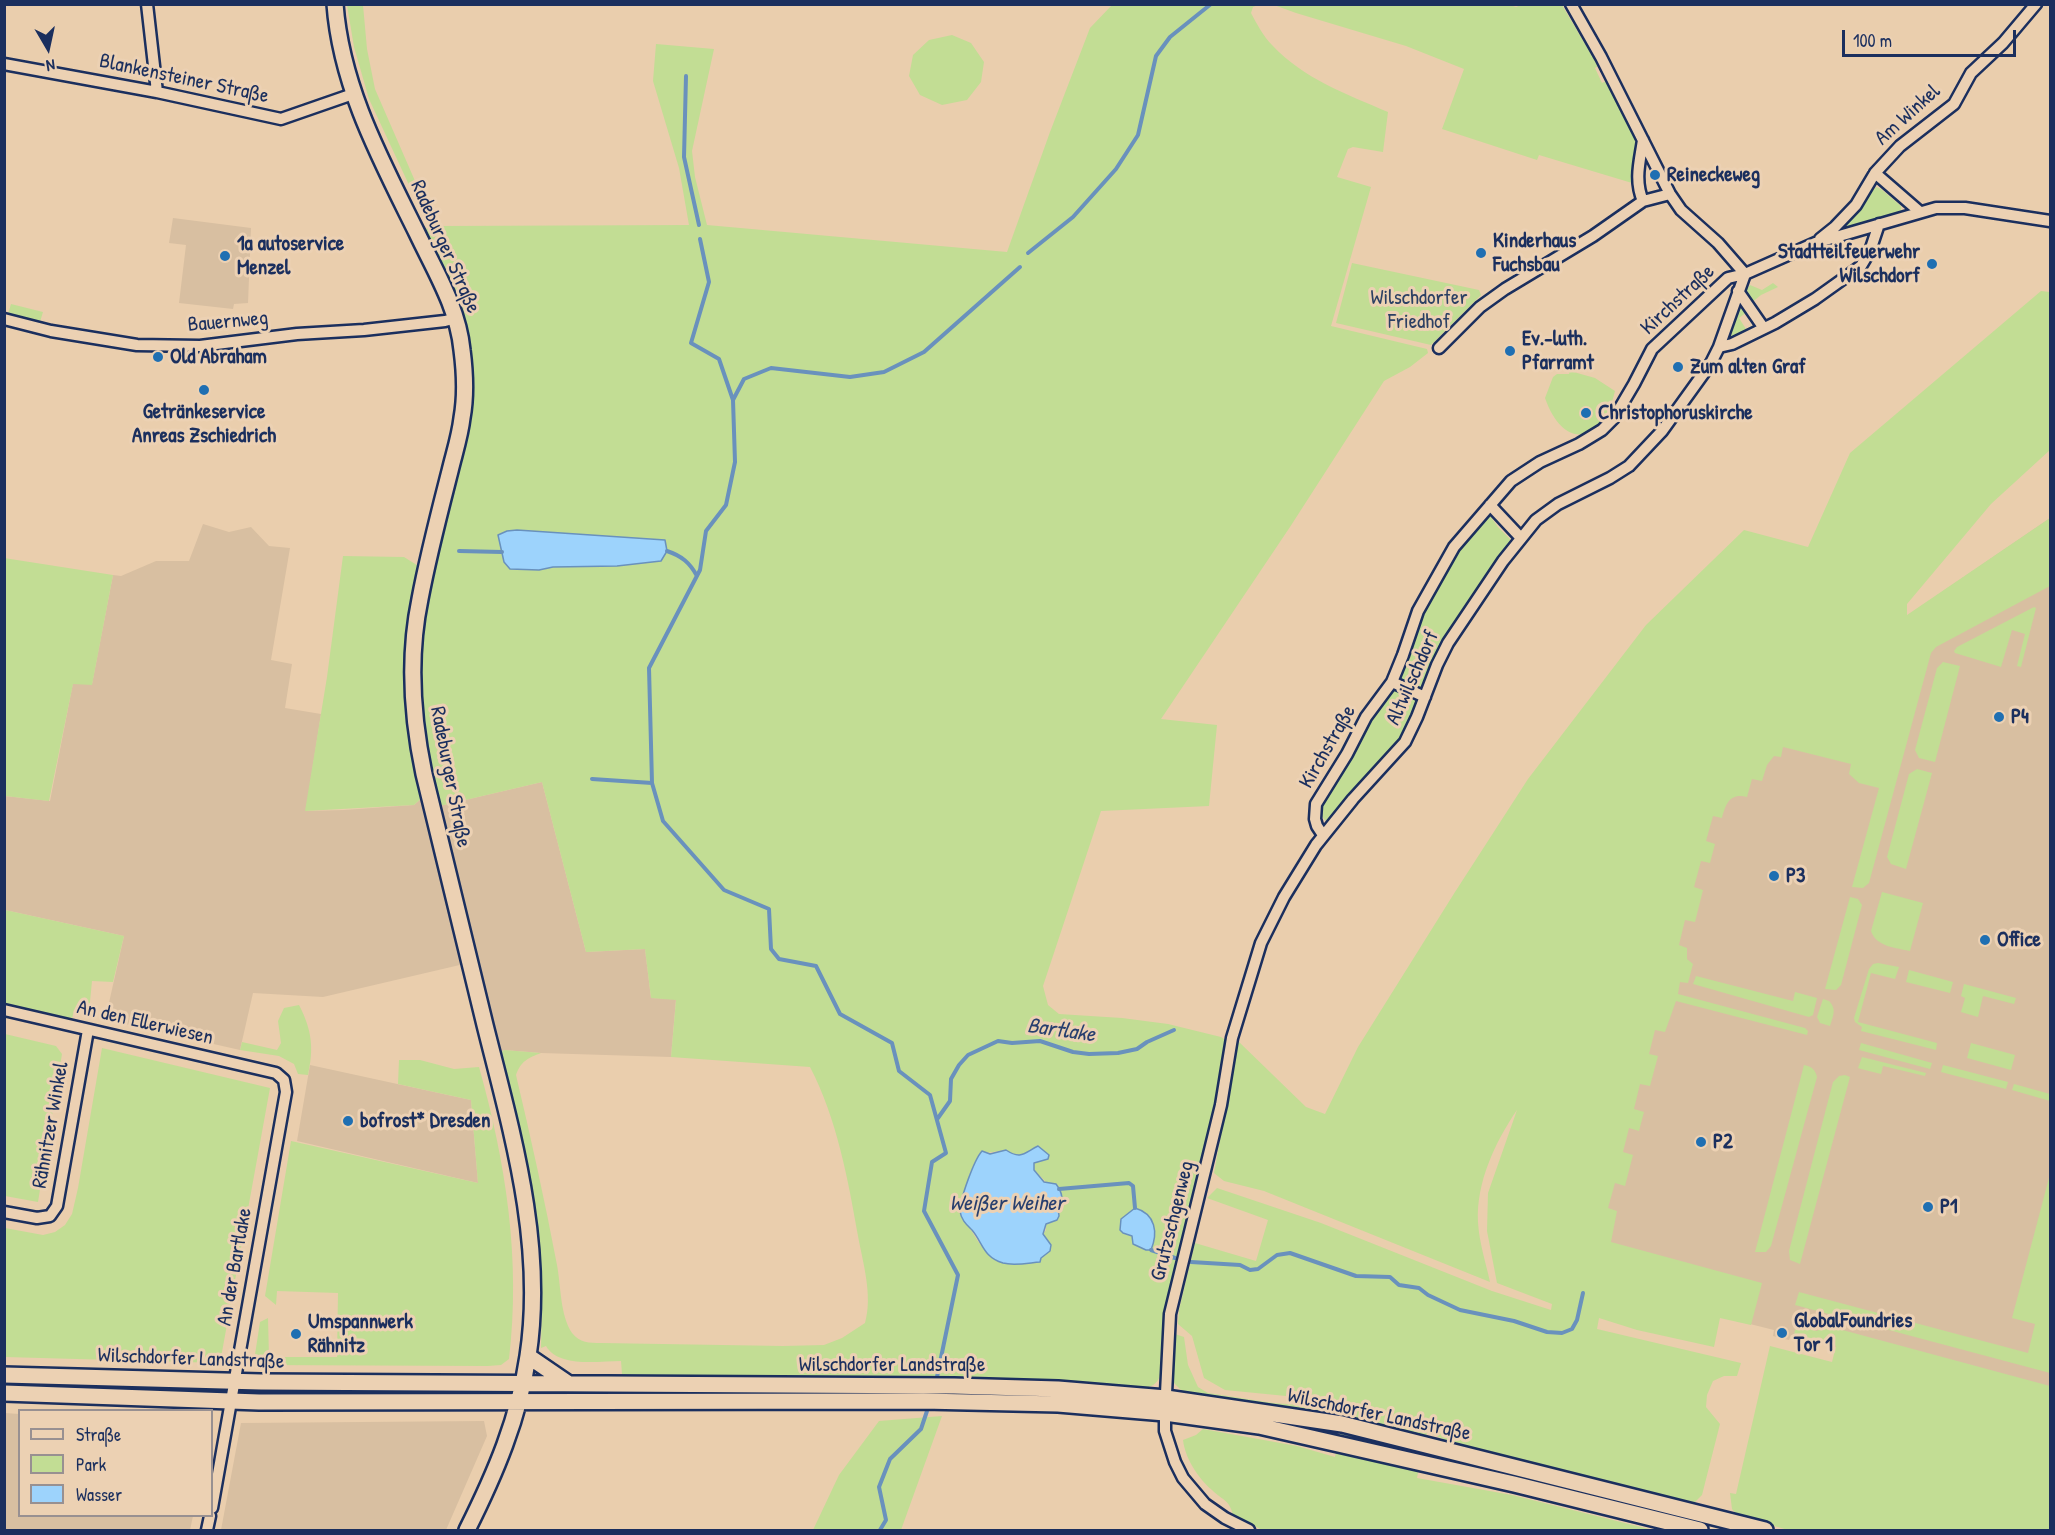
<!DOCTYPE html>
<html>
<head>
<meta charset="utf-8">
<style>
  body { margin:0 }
  #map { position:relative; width:2055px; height:1535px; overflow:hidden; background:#eacead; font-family:"Patrick Hand",sans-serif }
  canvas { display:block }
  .frame { position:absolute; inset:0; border:6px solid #1b2f5e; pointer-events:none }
  .legend { position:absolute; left:18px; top:1409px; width:195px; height:108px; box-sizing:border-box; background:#ecd1b3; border:2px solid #989091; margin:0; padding:8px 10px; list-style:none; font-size:18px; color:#1b2f5e }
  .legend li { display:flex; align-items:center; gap:12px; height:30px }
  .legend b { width:30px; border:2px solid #989091 }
  .north { position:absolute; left:18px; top:18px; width:60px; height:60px; -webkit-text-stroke:4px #ecd1b3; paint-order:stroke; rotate:171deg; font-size:16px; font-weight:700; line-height:24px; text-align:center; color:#1b2f5e }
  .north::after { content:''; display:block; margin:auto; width:21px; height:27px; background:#1b2f5e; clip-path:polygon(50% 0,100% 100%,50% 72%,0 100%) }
  .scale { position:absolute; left:1842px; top:30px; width:174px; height:27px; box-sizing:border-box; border:3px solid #1b2f5e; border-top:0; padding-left:8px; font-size:18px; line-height:21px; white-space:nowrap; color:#1b2f5e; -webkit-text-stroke:4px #ecd1b3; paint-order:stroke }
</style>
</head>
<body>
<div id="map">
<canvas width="2055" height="1535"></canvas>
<div class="frame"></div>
<ul class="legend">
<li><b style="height:8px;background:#ecd1b3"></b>Straße</li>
<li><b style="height:16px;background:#c2dd94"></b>Park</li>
<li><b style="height:16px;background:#9dd3fc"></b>Wasser</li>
</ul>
<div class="north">N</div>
<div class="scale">100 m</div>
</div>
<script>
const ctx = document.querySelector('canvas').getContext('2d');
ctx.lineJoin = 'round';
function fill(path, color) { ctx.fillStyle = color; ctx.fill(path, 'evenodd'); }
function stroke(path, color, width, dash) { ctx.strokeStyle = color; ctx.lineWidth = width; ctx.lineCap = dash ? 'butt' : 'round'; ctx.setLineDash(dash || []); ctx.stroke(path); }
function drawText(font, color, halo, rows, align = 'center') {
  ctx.font = font + ' "Patrick Hand",sans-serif'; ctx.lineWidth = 6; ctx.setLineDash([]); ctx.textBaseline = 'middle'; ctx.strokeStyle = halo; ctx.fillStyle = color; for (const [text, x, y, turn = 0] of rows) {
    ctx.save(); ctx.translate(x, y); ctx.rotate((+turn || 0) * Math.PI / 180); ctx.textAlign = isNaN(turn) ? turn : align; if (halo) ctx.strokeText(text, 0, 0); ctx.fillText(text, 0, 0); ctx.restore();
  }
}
fill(new Path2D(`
  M173,218L251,228L248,303L234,304L233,309L179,303L186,245L169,243Z
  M2050,518V1406L1791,1335L1789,1340L1773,1336L1774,1330L1561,1277L1667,880L1766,712Z
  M203,524L229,532L251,527L269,546L290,548L271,660L292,664L285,708L321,714L306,811L344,810L414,805L423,797L464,964L323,997L253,993L240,1050L108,1020L106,1016L124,936L5,910V796L50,801L73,683L92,684L113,575L121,576L156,561H189Z
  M542,782L586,952L645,949L651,998L676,999L671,1057L541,1053L504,1050L499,1053L438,805H444Z
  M310,1065L471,1100L478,1183L297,1141Z
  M5,1413L19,1414L20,1516H193L190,1530H5Z
  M484,1421L487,1436L446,1530H221L241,1423Z`), '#d8bfa1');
fill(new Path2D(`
  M1507,4L1516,7L1521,5H1562L1598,66L1595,68L1602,83L1606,81L1639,139L1632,183L1539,155L1537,160L1442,129L1464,69L1406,46L1296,13L1274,5Z
  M347,5H363L367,49L375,89L432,220L440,226L689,225L679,168L653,81L656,44L714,49L692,151L695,177L707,225L1007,252L1050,132L1090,28L1112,5H1258L1253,7L1251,13C1257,24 1263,36 1272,45C1304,79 1346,94 1388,112L1383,152L1353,147L1348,149L1337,177L1371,187L1331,326L1427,349L1428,353L1410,367L1384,381L1290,527L1161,719L1217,725L1209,806L1101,811L1043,986L1048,1005L1059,1014L1122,1018L1168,1024L1221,1037L1227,1041L1217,1105L1180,1246L1165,1315L1160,1375C1158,1384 1151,1387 1142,1389C982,1374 822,1379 661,1379L622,1374L621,1361C598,1361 559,1368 546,1346L541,1348L542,1286L539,1243L519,1138L499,1053L504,1050L541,1053C528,1058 521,1061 516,1075C531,1138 545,1202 557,1265C561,1286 560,1315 572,1333C580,1343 589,1343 601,1343L783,1346L824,1345L842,1338L865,1323C873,1296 863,1263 858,1236C848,1179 837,1119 810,1067L671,1057L676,1000L651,998L645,949L586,952L542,782L444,805H438L422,726L420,660L423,621L430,579L471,401L423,229L429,228L369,99L354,47ZM1006,1150L1013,1155L1048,1159L1034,1163V1170L1047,1183L1061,1204L1051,1221L1046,1224V1230L1043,1234L1051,1245C1047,1254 1041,1258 1031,1261C989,1274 977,1239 960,1210L970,1173L979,1154Z
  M952,35L971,43L984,62L981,82L967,100L942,105L920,95L909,76L913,55L929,40Z
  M1876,187L1881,189L1901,206V212L1857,226L1844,228L1842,226Z
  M1352,263L1479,290L1481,295L1431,345L1336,323Z
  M1773,283L1778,287L1761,295L1750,304L1745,292L1750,285L1762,290Z
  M2041,291L2050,292V450L1991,504L1907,604V615L2050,518V586L1936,647L1931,653L1869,883L1863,888L1852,887L1879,788L1859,783L1849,774L1851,764L1783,747L1781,757L1774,756L1767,765L1762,781L1752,779L1747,797C1730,793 1726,803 1722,818L1713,816L1706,841L1715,844L1710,863L1701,861L1694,887L1703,890L1695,922L1685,920L1679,945L1687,948V959L1693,964L1688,983L1680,982L1678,994L1805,1028L1808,1031L1807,1035L1676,1001L1665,1032L1655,1030L1649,1054L1658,1056L1650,1086L1640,1084L1634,1109L1644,1112L1639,1131L1629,1128L1623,1152L1633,1155L1625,1186L1615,1183L1608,1208L1617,1211L1611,1242L1762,1283L1751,1325L1720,1318L1714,1347L1637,1330L1599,1318L1597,1329L1741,1363L1737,1376H1724L1713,1381L1707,1395L1706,1407L1720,1424L1702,1495L1695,1502L1684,1504L1448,1441L1427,1432L1423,1450L1690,1518L1689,1521L1420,1463L1417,1478L1512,1495L1653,1530H1262L1233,1515C1229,1499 1223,1501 1212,1490C1198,1478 1185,1458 1183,1440L1196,1435L1203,1429L1297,1446L1335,1457L1347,1402L1225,1390L1204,1378L1192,1336L1178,1324L1179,1310L1195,1243L1256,1261L1268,1220L1207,1198L1217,1188L1321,1223L1492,1291L1551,1310L1552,1304L1497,1283L1487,1231L1488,1193L1517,1110C1495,1142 1476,1183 1478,1222C1479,1242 1486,1263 1490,1282L1264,1191L1224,1181L1214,1173L1238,1041L1306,1107L1325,1114L1358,1047L1455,892L1528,779L1646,625L1744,530L1808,547L1850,453Z
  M11,304L43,312L40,322L8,314Z
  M1741,305L1747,312L1739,318L1746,329L1754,325L1756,327L1728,340Z
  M1570,371L1595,378L1615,391C1603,443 1564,452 1545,398L1553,377L1557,374H1569Z
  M1488,513L1498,527L1511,540L1466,603L1433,661L1431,662L1421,692L1397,681L1419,615L1458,549Z
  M343,556L404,557L420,567L413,607L423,797L414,805L305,811L327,677Z
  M4,558L113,575L92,685L73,684L49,801L5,796Z
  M2034,607L2036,608L2021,667L2017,666L2025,634L2012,630L2001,667L1955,653L1954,651L1957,647Z
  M1943,662L1960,666L1935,762L1919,758L1915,750L1937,668Z
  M1393,689L1418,699L1400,740L1327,822L1320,815L1324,801L1353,754L1362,733Z
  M1917,769L1932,773L1906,869L1891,864L1887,857L1909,774Z
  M1882,892L1923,903L1910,951C1897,948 1876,947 1871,931Z
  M1850,897L1858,899L1862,905L1861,909L1841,985L1836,990L1825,989Z
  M5,910L124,936L113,982L92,981L89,1012L85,1013L74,1010L72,1019L5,1005Z
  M1878,963L1899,967L1895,979L1871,973L1858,1022L1937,1043L1936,1050L1861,1031L1862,1027L1855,1022L1854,1018L1869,969L1873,964Z
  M1909,970L1953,982L1950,993L1906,982Z
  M1696,976L1793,1001L1795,992L1817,998L1813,1015L1809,1017L1693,984Z
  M1964,984L2016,998L2014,1004L1983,996L1978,1017L1961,1012L1965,998L1961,996Z
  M1823,999L1829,1001C1837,1009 1833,1016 1830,1026L1820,1023L1817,1017Z
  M299,1005C312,1030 314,1048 308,1075L298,1074L294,1064L279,1056L240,1050L242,1042L277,1050L281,1043L278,1021L284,1008Z
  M5,1034L56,1046L62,1054L38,1202L5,1196Z
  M1861,1043L1932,1063L1930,1069L1859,1050Z
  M1971,1043L2015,1055L2011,1070L1967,1058Z
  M102,1048L270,1088L220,1363L5,1357V1228L43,1235L55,1232L65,1225L72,1214L78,1188Z
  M1862,1057L1926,1073L1925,1076L1883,1066L1881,1074L1861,1069L1858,1068Z
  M399,1060H420L454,1069L479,1067C506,1163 521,1260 509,1359L501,1365L488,1366L256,1365L254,1361L260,1322L268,1318L269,1357H337L338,1293L277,1291L276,1305L265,1296L291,1141L478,1183L471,1100L398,1084Z
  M1804,1065C1812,1067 1815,1069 1817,1077L1771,1246L1766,1252H1755Z
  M1943,1065L2008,1082L2006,1089L1941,1072Z
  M1845,1075L1850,1077L1800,1264L1790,1260L1789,1251L1833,1082L1839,1076Z
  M2014,1084L2050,1094V1101L2012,1090Z
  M2050,1174V1373L1795,1305L1799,1292L2028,1353L2035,1324L2012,1318Z
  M1796,1325L1817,1331L1824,1325L2050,1386V1530H1788L1737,1515L1732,1509L1730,1493L1736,1494L1770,1346L1832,1362L1836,1346L1794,1335Z
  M1175,1334L1184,1337L1188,1365L1198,1387L1208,1393L1273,1403L1341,1408L1340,1414L1276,1407L1195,1395L1182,1391L1173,1382L1172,1367Z
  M28,1382L201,1385V1389L138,1387L120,1392L28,1388Z
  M331,1389H485V1393H383L374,1396L261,1395L262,1392L319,1393Z
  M545,1389L928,1392L927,1395H545Z
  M942,1416L901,1530H813L839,1475L879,1421Z`), '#c2dd94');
const water = new Path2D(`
  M517,530L665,540L667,551L661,561L617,566L553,567L539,570L510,569L504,562L498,535L507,531Z
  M1038,1146L1049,1155L1048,1159L1034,1163V1170L1044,1182L1056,1184C1062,1192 1065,1200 1058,1208L1059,1216L1057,1220L1046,1224L1043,1234L1051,1245L1050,1251L1041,1258L1040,1262C1028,1263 1014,1266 1003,1263C983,1257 983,1243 972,1230C967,1225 961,1220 960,1211C960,1199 974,1160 982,1151L990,1154L1006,1150C1021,1160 1024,1153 1038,1146Z
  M1135,1208C1156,1214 1158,1233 1151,1250H1146L1133,1244L1132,1236L1123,1233L1120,1230L1121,1219Z`);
fill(water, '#9dd3fc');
stroke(water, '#6991bd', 1.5);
stroke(new Path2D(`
  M686,76L684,157L699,225
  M700,239L709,282L691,343L719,359L733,400
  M1028,253L1073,217L1116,169L1138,135L1156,56L1170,37L1211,4
  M459,551L502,552
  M667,551C682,556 690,563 697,576
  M592,779L652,783
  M938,1118L950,1101L951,1079L959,1065L968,1055L998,1041L1012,1043L1040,1041L1073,1052L1089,1054L1118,1053L1137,1049L1147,1042L1174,1030
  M1059,1189L1129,1183L1133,1186L1135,1208
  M1151,1250L1175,1258
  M1191,1262L1240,1265L1250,1270L1258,1269L1277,1255L1290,1253L1356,1276L1390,1277L1399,1285L1419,1288L1428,1295L1460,1310L1514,1321L1547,1332L1562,1333L1572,1329L1577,1320L1583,1293
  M937,1377L958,1275L924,1211L932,1162L946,1153L930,1095L899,1071L892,1043L840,1014L816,966L779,959L771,949L769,909L724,890L663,821L652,783L649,668L700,570L706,531L726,505L735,462L733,400L744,379L771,368L850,377L884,372L924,352L1020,267
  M880,1530L886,1520L879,1487L890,1459L921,1429L927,1411`), '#6991bd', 4);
const minor = new Path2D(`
  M147,4L157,92
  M1571,4L1601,57L1670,194L1681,210L1718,243L1745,274
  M4,64L157,92L281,119L353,94
  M1875,173L1920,212
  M1643,201C1634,180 1640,161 1643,140
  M1820,239L1835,227L1856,205L1875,173L1900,146L1954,104L1971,73L2003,43L2036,4
  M1738,291L1763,327
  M4,319L51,331L137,345L200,346L297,334L364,330L445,321L456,318
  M1719,347L1732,344L1775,323L1815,299L1850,274L1861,266L1870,251L1879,224
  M1439,348L1480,307L1505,289L1593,236L1643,201L1670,194
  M1490,505L1521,538
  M1392,682L1425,697
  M1323,835L1317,826L1315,819L1316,804L1347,754L1366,717L1392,682L1403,655L1418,611L1454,547L1511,481L1540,462L1579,444L1602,430L1614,418L1634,384L1652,349L1728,278L1745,274L1815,243L1936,208H1965L2050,221
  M4,1010L276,1073L284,1080L286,1092L212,1508
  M4,1212L37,1218L50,1216L57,1206L88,1030
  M207,1530L210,1516
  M1249,1530L1225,1518L1205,1504L1183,1478L1175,1462L1165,1431V1413L1170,1314L1221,1105L1232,1038L1261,943L1284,897L1316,845L1353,799L1405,742L1417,717L1437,665L1448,643L1503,561L1536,520L1558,504L1610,478L1629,466L1662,431L1711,363L1719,347L1745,274`);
const secondary = new Path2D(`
  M335,4C341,87 381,160 417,233C435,271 458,308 462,350C465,373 466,396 462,418C460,436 454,454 450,471C439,514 428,556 420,599C408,657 412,717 424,774C445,858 465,942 485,1025C512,1133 545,1244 528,1356C519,1418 495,1474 467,1530
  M528,1356L569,1384
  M4,1375L261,1382L954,1386L1058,1389L1166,1398L1342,1424L1765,1530
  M4,1393L259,1402L923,1401L1058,1404L1165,1413L1259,1426L1514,1484L1700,1530`);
stroke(minor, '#1b2f5e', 15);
stroke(secondary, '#1b2f5e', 20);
stroke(minor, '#ecd1b3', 10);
stroke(secondary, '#ecd1b3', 15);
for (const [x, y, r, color] of [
  [1655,175,6,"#1f6fb2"],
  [1481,253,6,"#1f6fb2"],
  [225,256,6,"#1f6fb2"],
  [1932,264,6,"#1f6fb2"],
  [1510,351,6,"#1f6fb2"],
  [158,357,6,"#1f6fb2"],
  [1678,367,6,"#1f6fb2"],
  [204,390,6,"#1f6fb2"],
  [1586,413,6,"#1f6fb2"],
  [1999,717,6,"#1f6fb2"],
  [1774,876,6,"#1f6fb2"],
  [1985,940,6,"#1f6fb2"],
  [348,1121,6,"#1f6fb2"],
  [1701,1142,6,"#1f6fb2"],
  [1928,1207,6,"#1f6fb2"],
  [1782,1333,6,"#1f6fb2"],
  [296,1334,6,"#1f6fb2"]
]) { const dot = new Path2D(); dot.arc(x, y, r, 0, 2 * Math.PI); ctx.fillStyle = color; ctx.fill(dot); stroke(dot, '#ecd1b3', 2); }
drawText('21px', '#1b2f5e', '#ecd1b3', [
  ["Blankensteiner Straße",184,79,12],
  ["Am Winkel",1908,115,-42],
  ["Radeburger Straße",445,247,66],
  ["Kirchstraße",1678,300,-43],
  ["Bauernweg",228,322,-5],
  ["Altwilschdorf",1413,678,-66],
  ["Kirchstraße",1328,747,-60],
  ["Radeburger Straße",450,777,79],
  ["An den Ellerwiesen",145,1023,13],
  ["Rähnitzer Winkel",51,1125,-80],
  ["Grutzschgenweg",1173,1221,-76],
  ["An der Bartlake",235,1267,-80],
  ["Wilschdorfer Landstraße",191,1359,2],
  ["Wilschdorfer Landstraße",892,1365],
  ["Wilschdorfer Landstraße",1379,1415,12]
]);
drawText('bold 21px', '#1b2f5e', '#ecd1b3', [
  ["Reineckeweg",1667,175],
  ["Kinderhaus",1493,241],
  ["Fuchsbau",1493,265],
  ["1a autoservice",237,244],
  ["Menzel",237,268],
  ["Stadtteilfeuerwehr",1920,252,"right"],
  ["Wilschdorf",1920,276,"right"],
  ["Ev.-luth.",1522,339],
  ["Pfarramt",1522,363],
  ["Old Abraham",170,357],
  ["Zum alten Graf",1690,367],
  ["Getränkeservice",204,412,"center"],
  ["Anreas Zschiedrich",204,436,"center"],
  ["Christophoruskirche",1598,413],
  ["P4",2011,717],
  ["P3",1786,876],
  ["Office",1997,940],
  ["bofrost* Dresden",360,1121],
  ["P2",1713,1142],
  ["P1",1940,1207],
  ["GlobalFoundries",1794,1321],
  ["Tor 1",1794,1345],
  ["Umspannwerk",308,1322],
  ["Rähnitz",308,1346]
], 'left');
drawText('21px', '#2c4063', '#ecd1b3', [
  ["Wilschdorfer",1419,298],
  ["Friedhof",1419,322]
]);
drawText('italic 22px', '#283f6e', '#ecd1b3', [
  ["Bartlake",1061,1031,8],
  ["Weißer Weiher",1007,1204]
]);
</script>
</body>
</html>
